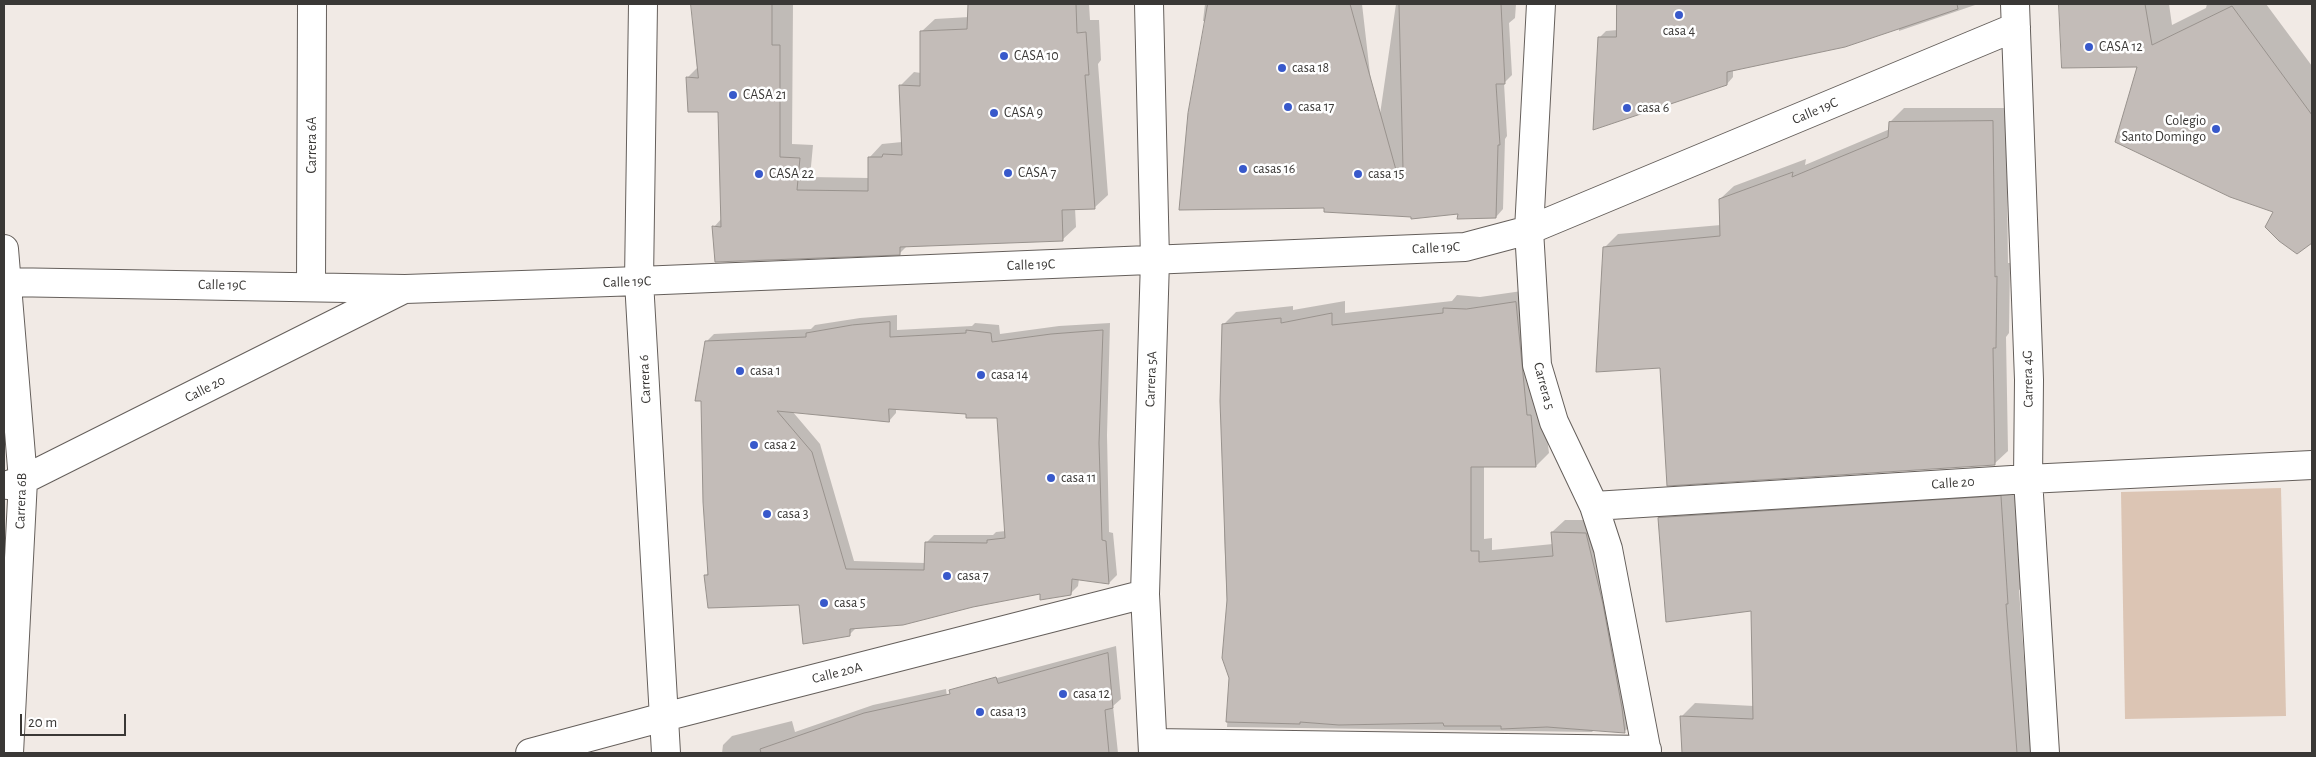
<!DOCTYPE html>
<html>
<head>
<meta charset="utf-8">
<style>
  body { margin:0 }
  #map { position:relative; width:2316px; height:757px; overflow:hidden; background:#f1eae5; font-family:"Alegreya Sans",sans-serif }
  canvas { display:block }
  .frame { position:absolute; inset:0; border:5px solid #3a3836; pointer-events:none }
  .scale { position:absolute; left:20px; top:714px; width:106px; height:22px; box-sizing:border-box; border:2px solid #3a3836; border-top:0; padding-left:6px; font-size:15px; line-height:18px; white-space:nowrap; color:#3a3836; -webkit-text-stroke:4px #fff; paint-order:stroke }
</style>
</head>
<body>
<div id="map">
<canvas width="2316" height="757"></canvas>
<div class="frame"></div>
<div class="scale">20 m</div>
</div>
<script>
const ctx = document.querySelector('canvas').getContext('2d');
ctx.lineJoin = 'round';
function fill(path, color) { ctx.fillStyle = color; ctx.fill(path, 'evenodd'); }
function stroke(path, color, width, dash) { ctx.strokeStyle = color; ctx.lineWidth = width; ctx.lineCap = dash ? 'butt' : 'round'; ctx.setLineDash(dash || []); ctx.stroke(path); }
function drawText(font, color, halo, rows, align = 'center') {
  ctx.font = font + ' "Alegreya Sans",sans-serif'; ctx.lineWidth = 5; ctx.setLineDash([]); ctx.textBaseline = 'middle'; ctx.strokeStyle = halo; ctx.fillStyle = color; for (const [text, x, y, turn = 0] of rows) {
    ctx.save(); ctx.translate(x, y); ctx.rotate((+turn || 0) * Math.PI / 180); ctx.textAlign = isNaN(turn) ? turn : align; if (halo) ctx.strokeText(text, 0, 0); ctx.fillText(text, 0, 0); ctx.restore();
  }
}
fill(new Path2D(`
  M2281,488L2286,716L2125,719L2121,492Z`), '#dcc5b4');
fill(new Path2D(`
  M692,4H793L792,144L813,145L810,177L869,178V158L882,144L902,142L900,86L914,72L921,73V32L935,19L969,17V4H1089L1090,20H1099L1101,60L1098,64L1108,195L1094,208H1075L1076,227L1062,240L908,245L900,253L714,227L722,218L719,111L687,78L698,67Z
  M1205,4H1362L1377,135L1396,4H1516L1515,18L1509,23L1512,75L1504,83L1507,136L1505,139L1503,209L1496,217L1459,213L1413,216L1326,206L1206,21H1203Z
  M1619,4H1978L1899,31V27L1733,69V77L1727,84L1599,38L1606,31L1618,30Z
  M2060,4H2169L2172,25L2206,8L2207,4H2266L2312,66V241L2297,252L2274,212L2139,66L2063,67Z
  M1904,108H2006L2008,263H2010L2009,333L2006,337L2008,451L1994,464L1661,366L1604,248L1618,234L1721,225L1720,199L1734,186L1806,159L1805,165L1890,129V122Z
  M1529,290L1549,453L1536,466H1484V539L1492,538V550L1553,544L1552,532L1565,520H1598L1637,719L1624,732L1594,730L1592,732L1227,727L1230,678L1224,532L1226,501L1223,325L1236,312L1293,306V310L1345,301V313L1452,301L1457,295L1480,297Z
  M897,315V330L972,326L975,323L999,325L1000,334L1059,326L1110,323L1107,435L1109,532L1113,533L1117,575L1109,583L1079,579L1078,586L1070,594L1042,592L857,627L849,635L800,603L705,576L709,572L706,342L714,334L811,329L815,325L860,318ZM896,408L998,417L1006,531L996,532L993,535H934L926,543L925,563L854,561L820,444L792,411L889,421L896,413Z
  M2015,483L2021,589L2019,590L2031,753H1683L1681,717L1695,703L1754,706L1752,610L1660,518L1673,504Z
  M1116,646L1121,699L1113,706L1118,753H994L977,689L986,681Z
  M946,689L954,753H722L723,745L732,736L792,721L795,732L873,705Z`), '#0003');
const building = new Path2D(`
  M691,4H772V45H780V157L800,158L797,190L868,191V157H882L883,154L902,155L899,85L920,86V31L967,29L968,4H1076L1077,33L1086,32L1089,75H1085L1095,209L1062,210L1063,241L900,247V255L715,262L712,226L721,227L718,112H688L686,77L698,78Z
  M1208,4H1350L1396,170L1403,169L1399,4H1501L1505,84H1496L1500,145H1498L1496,218L1457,219L1458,214L1411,219V217L1324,212V208L1179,210L1188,113Z
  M1617,4H1957L1958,9L1845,47L1727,72V85L1593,130L1598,37H1616Z
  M2059,4H2145L2152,45L2232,6L2312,115V243L2297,254L2279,241L2265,227L2273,212L2230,197L2115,142L2137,67L2062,68Z
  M1993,121L1995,277L1997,276L1996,348H1993L1995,465L1667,486L1660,368L1596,372L1603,247L1720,236L1719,199L1793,172L1792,177L1888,137L1889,122Z
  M1516,302L1527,415H1531L1536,467H1471V551H1479V562L1553,556L1551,532L1586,533L1603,604L1622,708L1625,733L1547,727L1501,729V726H1444L1443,723L1339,725L1300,722V724L1226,722L1229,678L1222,658L1227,600L1220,401L1222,324L1281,318V323L1332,313V325L1443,313V308L1466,309Z
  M890,322V337L966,333V330L991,333L992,342L1051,334L1103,330L1099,443L1102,540L1106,541L1109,584L1072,579L1071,595L1040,600V594L973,607L903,625L850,629V636L803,644L799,605L708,608L704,575H708L703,502L701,401H695L705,341L806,337V333L852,325ZM889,409L966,414V418H997L1005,538L987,540V543L925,542L924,570L846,569L812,452L777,411L889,422Z
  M2001,496L2008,604H2006L2017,753H1682L1680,716L1753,719L1751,611L1666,622L1658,518Z
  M1108,653L1113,708L1105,710L1109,753H761L760,749L864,713L950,694L949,690L996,677L998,683Z`);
fill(building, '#c3bcb8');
stroke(building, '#98928d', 1);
const street = new Path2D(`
  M643,4L639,281L666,753
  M1149,4L1155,260L1145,594L1153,753
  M1541,4L1529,230L1537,365L1554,422L1594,506L1608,549L1647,753
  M2015,4L2029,380L2028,479L2045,753
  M4,249L23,480L9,753
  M4,282L405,289L639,281L1465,247L1529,230L2016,27
  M311,287L312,4
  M8,485L23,480L402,290
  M1594,506L2028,479L2312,465
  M1153,743L1647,750
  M530,753L664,717L1145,594`);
stroke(street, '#655f5b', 30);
stroke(street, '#fff', 28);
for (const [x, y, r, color] of [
  [1679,15,5,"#3859cb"],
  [2089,47,5,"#3859cb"],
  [1004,56,5,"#3859cb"],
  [1282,68,5,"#3859cb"],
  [733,95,5,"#3859cb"],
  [1288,107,5,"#3859cb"],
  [1627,108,5,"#3859cb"],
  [994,113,5,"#3859cb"],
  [2216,129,5,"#3859cb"],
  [1243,169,5,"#3859cb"],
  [1008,173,5,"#3859cb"],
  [759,174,5,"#3859cb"],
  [1358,174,5,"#3859cb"],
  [740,371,5,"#3859cb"],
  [981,375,5,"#3859cb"],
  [754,445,5,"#3859cb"],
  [1051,478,5,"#3859cb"],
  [767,514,5,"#3859cb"],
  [947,576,5,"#3859cb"],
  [824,603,5,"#3859cb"],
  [1063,694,5,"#3859cb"],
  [980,712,5,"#3859cb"]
]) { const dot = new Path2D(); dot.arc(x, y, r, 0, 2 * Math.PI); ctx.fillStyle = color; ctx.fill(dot); stroke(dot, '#fff', 2); }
drawText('14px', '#3a3836', '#fff', [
  ["casa 4",1679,31,"center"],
  ["CASA 12",2099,47],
  ["CASA 10",1014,56],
  ["casa 18",1292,68],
  ["CASA 21",743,95],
  ["casa 17",1298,107],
  ["casa 6",1637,108],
  ["CASA 9",1004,113],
  ["Colegio",2206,121,"right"],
  ["Santo Domingo",2206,137,"right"],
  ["casas 16",1253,169],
  ["CASA 7",1018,173],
  ["CASA 22",769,174],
  ["casa 15",1368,174],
  ["casa 1",750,371],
  ["casa 14",991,375],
  ["casa 2",764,445],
  ["casa 11",1061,478],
  ["casa 3",777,514],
  ["casa 7",957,576],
  ["casa 5",834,603],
  ["casa 12",1073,694],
  ["casa 13",990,712]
], 'left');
drawText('14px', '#3a3836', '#fff', [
  ["Calle 19C",1815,111,-23],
  ["Carrera 6A",312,145,-90],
  ["Calle 19C",1436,248,-3],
  ["Calle 19C",1031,265,-2],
  ["Calle 19C",627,282,-2],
  ["Calle 19C",222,285,1],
  ["Carrera 6",645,379,-93],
  ["Carrera 5A",1151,379,-88],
  ["Carrera 4G",2028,379,-91],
  ["Carrera 5",1544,386,75],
  ["Calle 20",205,389,-27],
  ["Calle 20",1953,483,-4],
  ["Carrera 6B",21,501,-88],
  ["Calle 20A",837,673,-14]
]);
</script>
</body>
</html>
